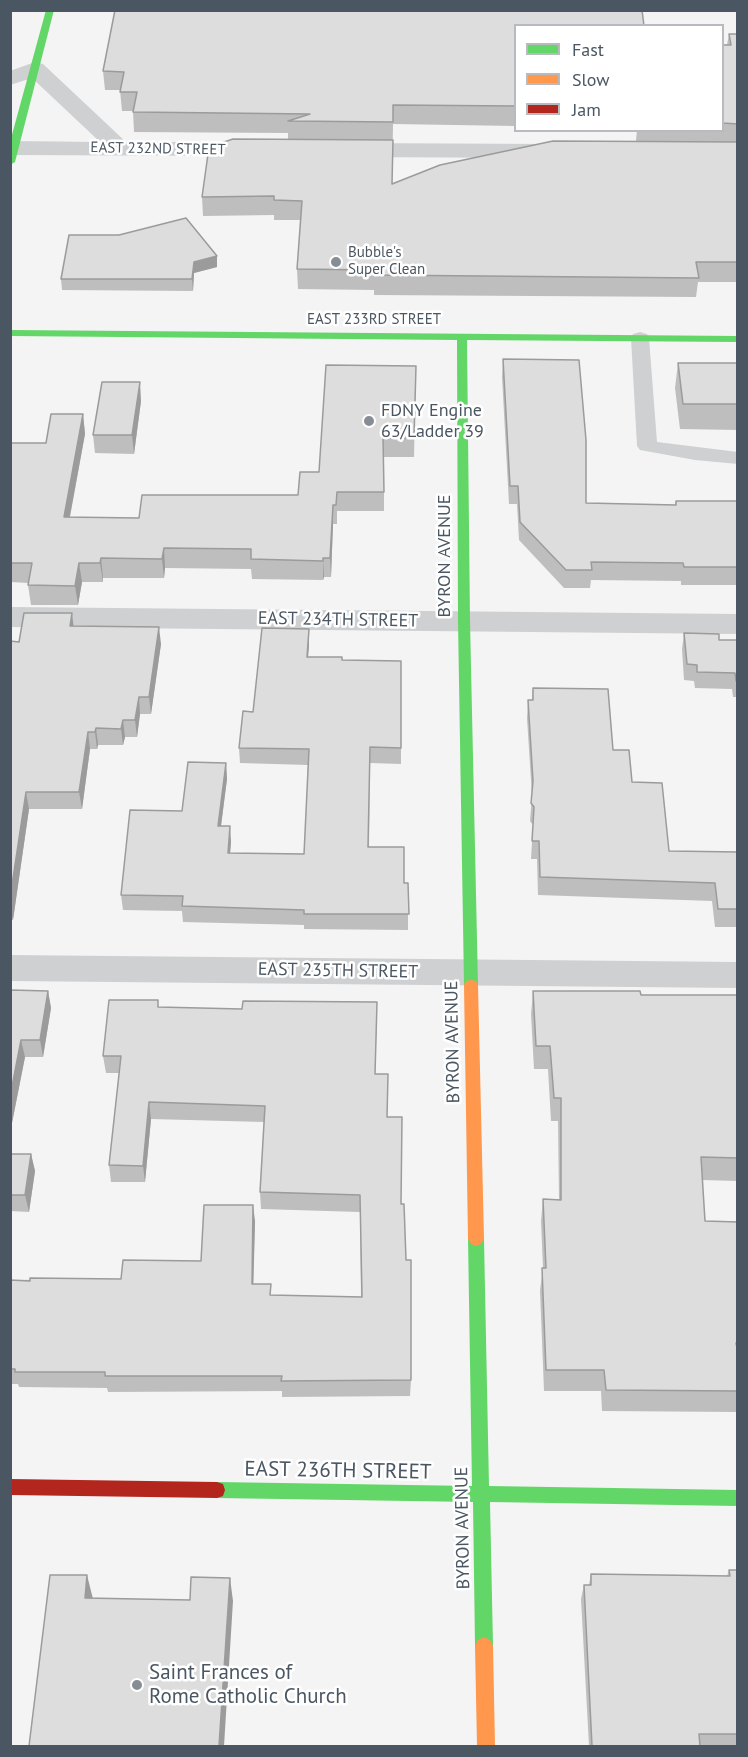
<!DOCTYPE html>
<html>
<head>
<meta charset="utf-8">
<style>
  body { margin:0 }
  #map { position:relative; width:748px; height:1757px; overflow:hidden; background:#f4f4f4; font-family:"PT Sans",sans-serif }
  canvas { display:block }
  .frame { position:absolute; inset:0; border:12px solid #4a5661; pointer-events:none }
  .legend { position:absolute; left:514px; top:24px; width:210px; height:108px; box-sizing:border-box; background:#fff; border:2px solid #b7bbc0; margin:0; padding:8px 10px; list-style:none; font-size:18px; color:#4a5661 }
  .legend li { display:flex; align-items:center; gap:12px; height:30px }
  .legend b { width:30px; border:2px solid #b7bbc0 }
</style>
</head>
<body>
<div id="map">
<canvas width="748" height="1757"></canvas>
<div class="frame"></div>
<ul class="legend">
<li><b style="height:8px;background:#63d668"></b>Fast</li>
<li><b style="height:8px;background:#ff974d"></b>Slow</li>
<li><b style="height:8px;background:#b3261e"></b>Jam</li>
</ul>
</div>
<script>
const ctx = document.querySelector('canvas').getContext('2d');
ctx.lineJoin = 'round';
function fill(path, color) { ctx.fillStyle = color; ctx.fill(path, 'evenodd'); }
function stroke(path, color, width, dash) { ctx.strokeStyle = color; ctx.lineWidth = width; ctx.lineCap = dash ? 'butt' : 'round'; ctx.setLineDash(dash || []); ctx.stroke(path); }
function drawText(font, color, halo, rows, align = 'center') {
  ctx.font = font + ' "PT Sans",sans-serif'; ctx.lineWidth = 5; ctx.setLineDash([]); ctx.textBaseline = 'middle'; ctx.strokeStyle = halo; ctx.fillStyle = color; for (const [text, x, y, turn = 0] of rows) {
    ctx.save(); ctx.translate(x, y); ctx.rotate((+turn || 0) * Math.PI / 180); ctx.textAlign = isNaN(turn) ? turn : align; if (halo) ctx.strokeText(text, 0, 0); ctx.fillText(text, 0, 0); ctx.restore();
  }
}
fill(new Path2D(`
  M640,332L647,334L649,338L657,442L738,452V464L695,460L640,450L637,446L631,338L633,334Z`), '#ced0d2');
fill(new Path2D(`
  M35,62L43,64L126,142H252L260,144L263,149L260,154L252,156L10,155V141L100,142L32,78L10,85V71Z
  M348,143L552,144L560,146L563,151L560,156L552,158L348,157L340,155L337,150L340,145Z
  M10,607L738,614V634L10,627Z
  M10,955L738,962V988L10,981Z`), '#ced0d2');
fill(new Path2D(`
  M46,10H54L15,162L10,165V142Z
  M10,330L738,336V342L467,340L470,621L478,985L476,989H466L464,985L458,621L457,340L10,336Z
  M476,1232L481,1234L484,1239L489,1486L738,1490V1506L490,1502L493,1646L490,1652L484,1655L478,1652L475,1646L473,1502L217,1498L211,1496L209,1490L211,1484L217,1482L472,1486L468,1239L471,1234Z`), '#63d668');
fill(new Path2D(`
  M471,980L476,981L478,985L484,1239L481,1244L476,1246L471,1244L468,1239L464,985L466,981Z
  M484,1637L490,1640L493,1646L495,1746H477L475,1646L478,1640Z`), '#ff974d');
fill(new Path2D(`
  M10,1479L217,1482L223,1484L225,1490L223,1496L217,1498L10,1495Z`), '#b3261e');
fill(new Path2D(`
  M516,26V126L393,124L392,184L636,141L637,130H723V45H727L729,34H738V282H698L696,297L374,295V290L298,289L297,269L301,220H274V215L203,216L202,197L288,139V133L134,132L133,111H122L120,90H105L103,71Z
  M119,235L217,267L194,273L193,291L62,290L61,279Z
  M503,359L586,503L675,505L676,501H738V585H681V581L591,580L590,588H564L519,540L517,504H509L502,377Z
  M678,363H738V430L680,429L675,388Z
  M416,366L414,457H384V511H337V524H333L331,577H324L323,580L252,579L251,569L165,568L164,578H103V582H82L78,605H31L28,585L29,583L10,582V443H46L83,414L85,434L70,517L139,518L298,495Z
  M141,401L134,454L95,453L93,435Z
  M73,626L161,644L151,714H140L137,737H125L123,745H98L97,749H90L82,809H29L13,920H10V641L19,642Z
  M309,629L308,657L343,660L401,748V764L370,763L369,847L404,883H408V930L304,929V925L183,922L182,911L123,910L121,895L182,811L226,763L227,779L221,826L231,841L230,853L304,854L308,765L240,763L239,748L253,712Z
  M684,633L719,640H738V697H733L732,689L695,688L694,681L684,680L682,649Z
  M533,688L613,750L632,782L669,851L738,852V927H715L712,901L538,895L537,859H531L533,825L530,821L532,796L527,718L528,700H532Z
  M10,990L48,991L51,1008L43,1057H25L10,1133Z
  M533,991L641,995H738V1181L702,1180L705,1221L738,1222V1407L736,1412L602,1411L601,1391H544L540,1290L543,1268L541,1221L543,1199L559,1200L558,1121H551L548,1069H534L531,1014Z
  M159,1007L377,1019L375,1074L387,1117L401,1204L411,1380L410,1396L282,1397V1391L108,1392L107,1388L19,1387L18,1384H10V1280L121,1279L201,1261L255,1221L253,1284L271,1295L361,1297L360,1212L261,1209L260,1192L264,1122L151,1119L145,1182H111L109,1165L119,1073H106L103,1056Z
  M10,1154H31L35,1171L29,1212L10,1211Z
  M729,1570H738V1746H589L581,1599L584,1585H589L591,1574L727,1576Z`), '#bebebf');
fill(new Path2D(`
  M217,256V267L194,273L193,291L192,279L194,262Z
  M140,382L141,401L134,454L132,435Z
  M83,414L85,434L66,537L64,517Z
  M333,505V524L331,577L330,558Z
  M164,548L165,568L164,578L162,559Z
  M101,558L103,578V582L100,563Z
  M323,558L324,577L323,580Z
  M79,563L82,582L78,605L75,586Z
  M72,613L74,630L70,626Z
  M159,627L161,644L151,714L149,697Z
  M309,629V645L307,673V657Z
  M139,697L140,714L137,737L135,720Z
  M123,720L125,737L123,745L121,729Z
  M96,728L98,745L97,749L95,732Z
  M88,732L90,749L82,809L79,792Z
  M226,763L227,779L219,841L218,826Z
  M26,792L29,809L13,920L10,908V898Z
  M230,826L231,841L229,869L228,853Z
  M48,991L51,1008L43,1057L40,1040Z
  M21,1040L25,1057L10,1133V1097Z
  M149,1102L151,1119L145,1182L143,1166Z
  M31,1154L35,1171L29,1212L25,1195Z
  M253,1205L255,1221L253,1300L252,1284Z
  M87,1575L93,1599L85,1598Z
  M230,1578L233,1601L224,1746H219Z`), '#9b9b9b');
const building = new Path2D(`
  M115,10H642L644,26H516V106L393,105V122L288,121L310,114L133,112L137,92H120L124,72L103,71Z
  M729,34H738V124L723,123V45H731Z
  M233,139L393,140L392,184L440,165L553,141L738,142V262H696L699,278L374,275V270L297,269L302,201L274,200V196L202,197L209,147Z
  M186,218L217,256L194,262L192,279H61L69,235H119Z
  M503,359L579,360L586,440V503L676,505V501H738V567H684L683,563L591,562L592,570H566L520,522L518,486H510Z
  M678,363H738V404H683Z
  M326,365L416,366L414,438H383L384,492H337L336,505H333L330,558H323V561L251,559V549L164,548L162,559L101,558L100,563H79L75,586L28,585L32,563H10V443H46L51,414H83L64,517L139,518L142,495H298L300,472H319Z
  M102,382H140L132,435H93Z
  M24,613H72L70,626L159,627L149,697H139L135,720H123L121,729L96,728L95,732H88L79,792H26L10,898V641L19,642Z
  M262,628L309,629L307,657H342V660L401,661V748L370,747L368,847H404V883H408L409,914H304V910L182,906L183,896L121,895L130,810L182,811L188,762L226,763L218,826H230L228,853L304,854L309,749L239,748L243,711L253,712Z
  M684,633L719,634V640H738V681H736L735,673L697,672V665L687,664Z
  M533,688L608,689L613,750H629L632,782L662,783L669,851L738,852V909H718L715,883L540,877L539,841H532L534,807L531,803L533,781L528,700H533Z
  M10,990L48,991L40,1040H21L10,1097Z
  M533,991H640L641,995H738V1158L701,1157L705,1221L738,1222V1343H736L738,1352V1391L606,1390L604,1370H546L542,1268H546L543,1199L561,1200V1098H554L550,1046H536Z
  M109,1000H158V1007L242,1009L243,1001L377,1002L375,1074H388L387,1117H402L401,1204H404L406,1260H411V1380L281,1381L282,1376H105V1372H15V1369H10V1280L30,1281V1278L121,1279L123,1260L201,1261L204,1205H253L252,1284H271L270,1295L362,1297L360,1195L260,1192L265,1106L149,1102L143,1166L109,1165L121,1056H103Z
  M10,1154H31L25,1195H10Z
  M729,1570H738V1734H699L700,1746H592L584,1585H591V1574L730,1576Z
  M50,1575H87L85,1598L190,1600L191,1577L230,1578L219,1746H29Z`);
fill(building, '#ddddde');
stroke(building, '#9b9b9b', 1.5);
for (const [x, y, r, color] of [
  [336,262,6,"#868d94"],
  [369,421,6,"#868d94"],
  [137,1685,6,"#868d94"]
]) { const dot = new Path2D(); dot.arc(x, y, r, 0, 2 * Math.PI); ctx.fillStyle = color; ctx.fill(dot); stroke(dot, '#fff', 2); }
drawText('15px', '#4a5661', '#fff', [
  ["EAST 232ND STREET",158,149,1],
  ["EAST 233RD STREET",374,320]
]);
drawText('15px', '#4a5661', '#fff', [
  ["Bubble's",348,253],
  ["Super Clean",348,270]
], 'left');
drawText('18px', '#4a5661', '#fff', [
  ["FDNY Engine",381,411],
  ["63/Ladder 39",381,432]
], 'left');
drawText('18px', '#4a5661', '#fff', [
  ["BYRON AVENUE",445,556,-90],
  ["EAST 234TH STREET",338,620,1],
  ["EAST 235TH STREET",338,971,1],
  ["BYRON AVENUE",453,1042,-91],
  ["BYRON AVENUE",463,1528,-91]
]);
drawText('21px', '#4a5661', '#fff', [
  ["EAST 236TH STREET",338,1471,1]
]);
drawText('21px', '#4a5661', '#fff', [
  ["Saint Frances of",149,1673],
  ["Rome Catholic Church",149,1697]
], 'left');
</script>
</body>
</html>
